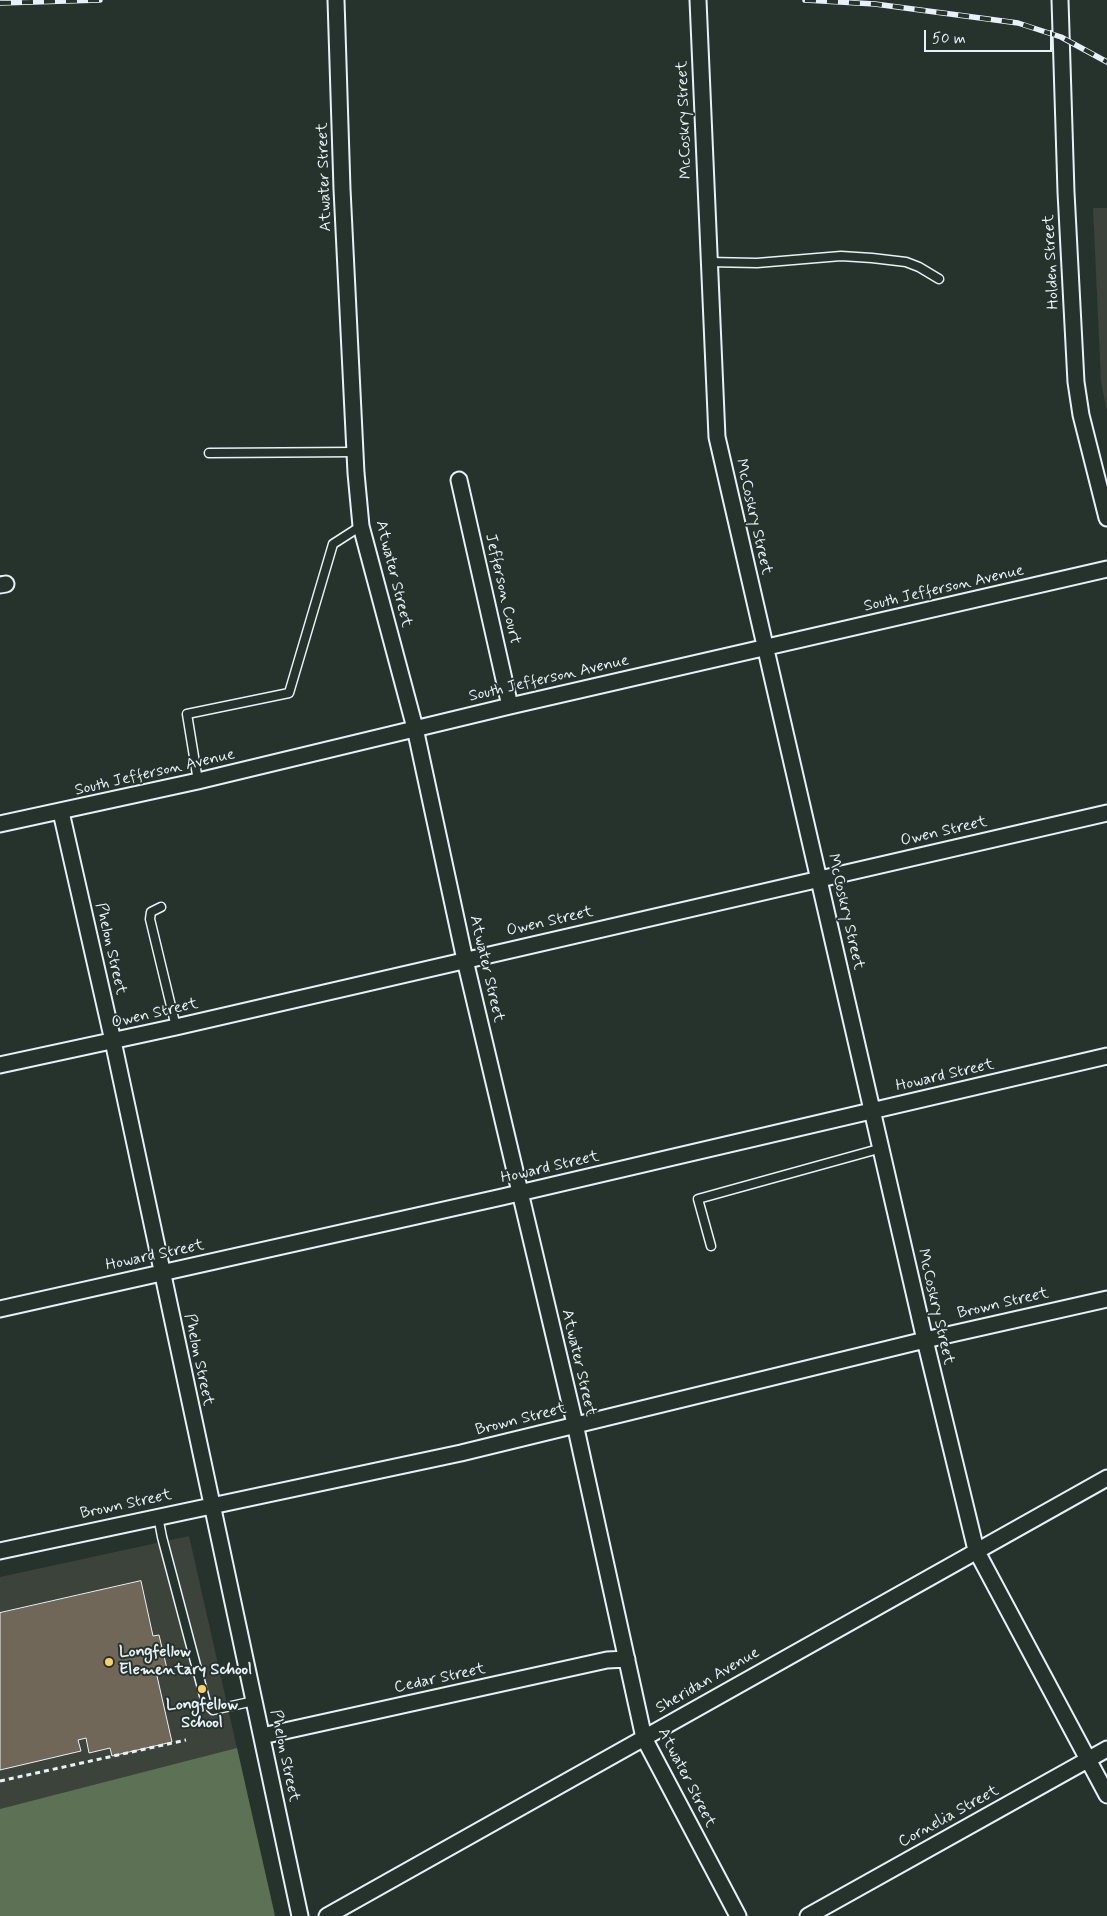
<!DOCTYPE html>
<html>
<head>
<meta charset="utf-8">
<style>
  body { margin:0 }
  #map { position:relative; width:1107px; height:1916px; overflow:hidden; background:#26332d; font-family:Mynerve,sans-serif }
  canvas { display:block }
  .scale { position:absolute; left:924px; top:30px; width:128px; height:22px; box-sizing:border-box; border:2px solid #e8f1f8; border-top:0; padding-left:6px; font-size:15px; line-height:18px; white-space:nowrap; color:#e8f1f8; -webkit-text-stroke:4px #26332d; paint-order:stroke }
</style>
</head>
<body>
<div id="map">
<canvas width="1107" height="1916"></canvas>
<div class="scale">50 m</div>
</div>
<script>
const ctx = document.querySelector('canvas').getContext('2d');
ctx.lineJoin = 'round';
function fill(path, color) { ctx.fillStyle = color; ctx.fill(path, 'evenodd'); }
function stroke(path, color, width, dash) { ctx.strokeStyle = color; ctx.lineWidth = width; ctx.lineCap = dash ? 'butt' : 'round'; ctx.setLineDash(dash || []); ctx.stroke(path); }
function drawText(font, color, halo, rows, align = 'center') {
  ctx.font = font + ' Mynerve,sans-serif'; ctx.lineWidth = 4; ctx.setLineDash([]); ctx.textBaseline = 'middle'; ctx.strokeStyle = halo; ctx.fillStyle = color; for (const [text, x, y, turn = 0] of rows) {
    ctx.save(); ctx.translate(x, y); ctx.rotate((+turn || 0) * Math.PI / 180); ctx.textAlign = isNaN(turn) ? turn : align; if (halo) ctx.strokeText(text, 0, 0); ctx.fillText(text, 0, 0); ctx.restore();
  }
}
fill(new Path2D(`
  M1093,208H1107V411L1101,382Z
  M189,1536L275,1916H0V1577Z`), '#3c433a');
fill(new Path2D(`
  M237,1748L275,1916H0V1809Z`), '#5d7154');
const building = new Path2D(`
  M141,1581L153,1636L159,1635L168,1673L157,1676L172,1742L112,1756L110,1748L89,1753L86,1738L78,1740L81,1751L0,1770V1613Z`);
fill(building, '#706759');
stroke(building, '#e8f1f8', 1);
const service = new Path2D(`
  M709,262L757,263L841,256L872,258L906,262L919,267L939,279
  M209,453L355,452
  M198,781L187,714L289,693L333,544L361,526
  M161,907L151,912L150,919L176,1027
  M711,1246L698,1199L882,1148
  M158,1516L162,1537L206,1703L213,1710L254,1701`);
const minor = new Path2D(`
  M336,0L342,189L356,473L361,526L415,728L465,960L575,1424L644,1738L738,1916
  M698,0L717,437L925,1340L976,1550L1107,1795
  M1060,0L1066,192L1076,382L1081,415L1107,518
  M459,480L510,706
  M0,585L6,584
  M61,812L113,1041L300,1916
  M0,824L198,781L510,706L1107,569
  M0,1065L176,1027L1107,813
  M0,1309L502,1197L1107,1056
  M0,1551L461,1453L925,1340L1107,1299
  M262,1736L607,1660L627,1659
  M327,1916L1107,1478
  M808,1916L1107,1749`);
stroke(service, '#e8f1f8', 11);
stroke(minor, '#e8f1f8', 19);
stroke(new Path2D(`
  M0,1781L186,1740`), '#e8f1f8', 3, [5, 4]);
stroke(service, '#26332d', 8);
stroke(minor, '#26332d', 15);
const rail = new Path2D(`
  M805,0L875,4L1018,23L1061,37L1107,62
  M0,3L100,0`);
stroke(rail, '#e8f1f8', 5.5);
stroke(rail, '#26332d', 4, [11]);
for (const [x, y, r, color] of [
  [109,1662,5,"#ffd166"],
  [202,1689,5,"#ffd166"]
]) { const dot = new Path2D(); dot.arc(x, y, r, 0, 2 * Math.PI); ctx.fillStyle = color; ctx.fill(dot); stroke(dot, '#26332d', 2); }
drawText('16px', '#e8f1f8', '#26332d', [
  ["McCoskry Street",685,120,-92],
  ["Atwater Street",325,177,-92],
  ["Holden Street",1052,262,-93],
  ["McCoskry Street",753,517,77],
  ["Atwater Street",393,574,76],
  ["Jefferson Court",502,589,77],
  ["South Jefferson Avenue",944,589,-13],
  ["South Jefferson Avenue",549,679,-13],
  ["South Jefferson Avenue",155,773,-13],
  ["Owen Street",944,832,-13],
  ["McCoskry Street",845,912,77],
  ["Owen Street",550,922,-13],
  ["Phelon Street",110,949,77],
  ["Atwater Street",486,969,77],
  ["Owen Street",155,1014,-13],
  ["Howard Street",945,1076,-13],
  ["Howard Street",550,1168,-13],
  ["Howard Street",155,1256,-12],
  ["Brown Street",1003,1304,-13],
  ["McCoskry Street",935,1307,77],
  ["Phelon Street",198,1360,78],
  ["Atwater Street",578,1363,77],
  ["Brown Street",521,1420,-14],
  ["Brown Street",126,1505,-12],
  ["Cedar Street",440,1679,-12],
  ["Sheridan Avenue",708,1681,-30],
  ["Phelon Street",284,1756,78],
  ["Atwater Street",686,1778,63],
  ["Cornelia Street",949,1817,-29]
]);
drawText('bold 16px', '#e8f1f8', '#26332d', [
  ["Longfellow",119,1653],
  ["Elementary School",119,1671],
  ["Longfellow",202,1706,"center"],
  ["School",202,1724,"center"]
], 'left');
</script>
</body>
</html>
